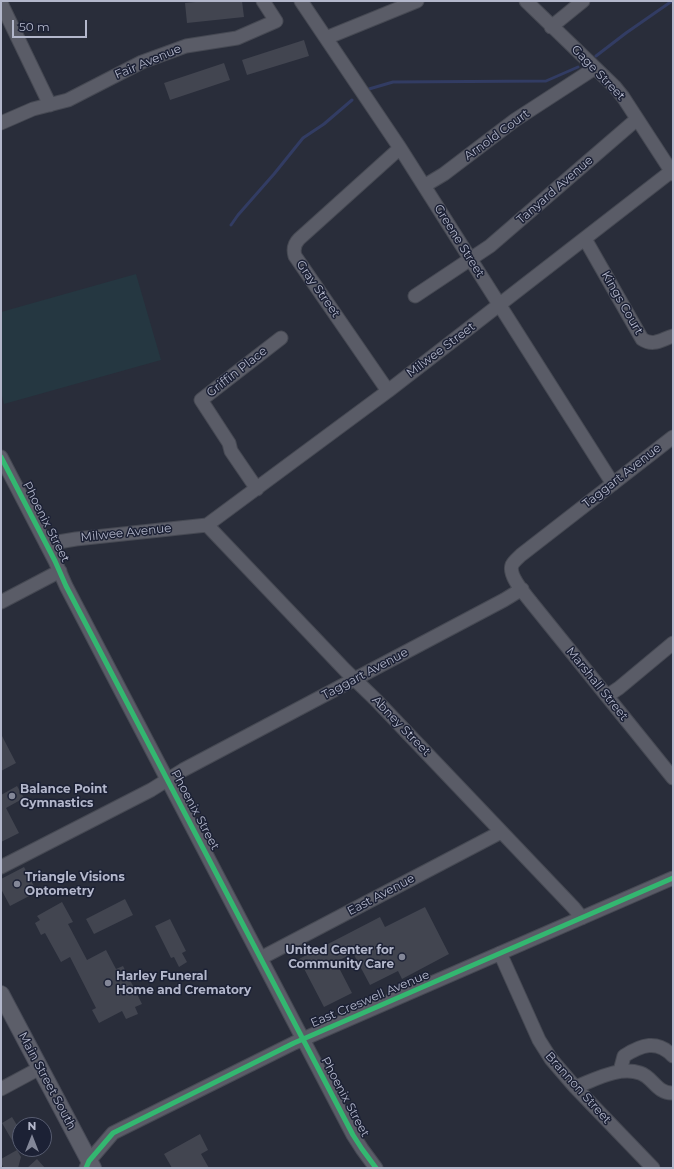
<!DOCTYPE html>
<html>
<head>
<meta charset="utf-8">
<style>
  body { margin:0 }
  #map { position:relative; width:674px; height:1169px; overflow:hidden; background:#292d3a; font-family:Montserrat,sans-serif }
  canvas { display:block }
  .frame { position:absolute; inset:0; border:2px solid #b3b7cb; pointer-events:none }
  .north { position:absolute; left:12px; top:1117px; width:40px; height:40px; box-sizing:border-box; background:#1c2135; border:1px solid #585d71; border-radius:50%; rotate:0deg; font-size:11px; font-weight:700; line-height:16px; text-align:center; color:#b3b7cb }
  .north::after { content:''; display:block; margin:auto; width:14px; height:18px; background:#838798; clip-path:polygon(50% 0,100% 100%,50% 72%,0 100%) }
  .scale { position:absolute; left:12px; top:20px; width:75px; height:18px; box-sizing:border-box; border:2px solid #b3b7cb; border-top:0; padding-left:5px; font-size:12px; line-height:14px; white-space:nowrap; color:#b3b7cb; -webkit-text-stroke:3px #1c2135; paint-order:stroke }
</style>
</head>
<body>
<div id="map">
<canvas width="674" height="1169"></canvas>
<div class="frame"></div>
<div class="north">N</div>
<div class="scale">50 m</div>
</div>
<script>
const ctx = document.querySelector('canvas').getContext('2d');
ctx.lineJoin = 'round';
function fill(path, color) { ctx.fillStyle = color; ctx.fill(path, 'evenodd'); }
function stroke(path, color, width, dash) { ctx.strokeStyle = color; ctx.lineWidth = width; ctx.lineCap = dash ? 'butt' : 'round'; ctx.setLineDash(dash || []); ctx.stroke(path); }
function drawText(font, color, halo, rows, align = 'center') {
  ctx.font = font + ' Montserrat,sans-serif'; ctx.lineWidth = 3; ctx.setLineDash([]); ctx.textBaseline = 'middle'; ctx.strokeStyle = halo; ctx.fillStyle = color; for (const [text, x, y, turn = 0] of rows) {
    ctx.save(); ctx.translate(x, y); ctx.rotate((+turn || 0) * Math.PI / 180); ctx.textAlign = isNaN(turn) ? turn : align; if (halo) ctx.strokeText(text, 0, 0); ctx.fillText(text, 0, 0); ctx.restore();
  }
}
fill(new Path2D(`
  M136,274L161,360L4,404L1,392V312Z`), '#253741');
stroke(new Path2D(`
  M596,56L626,33L672,1
  M369,89L393,82L546,81L578,67
  M231,225L238,215L274,174L303,138L324,124L352,100`), '#323c63', 3);
fill(new Path2D(`
  M206,1H242L244,17L187,23L185,3Z
  M304,40L309,56L247,75L242,60Z
  M224,63L230,80L170,100L164,83Z
  M1,734L16,763L1,771Z
  M17,786L24,798L6,808L19,833L1,842V795Z
  M24,867L37,892L10,906L1,889V879Z
  M125,899L133,915L94,934L86,919Z
  M62,902L73,922L68,924L87,960L106,950L116,969L123,966L142,1004L135,1007L138,1014L126,1019L122,1011L99,1023L92,1010L96,1008L70,957L61,962L45,933L41,935L35,923L40,920L37,916Z
  M425,907L449,954L402,979L398,971L370,985L353,953L336,962L352,993L324,1007L299,959L380,917L385,927Z
  M170,919L186,951L182,953L187,962L179,967L174,957L171,958L155,926Z
  M12,1117L20,1130V1139L13,1142L2,1123Z
  M200,1134L208,1150L201,1154L209,1168H172L164,1154Z
  M17,1150L21,1157L18,1168H4L1,1163V1159Z
  M37,1159L45,1168H27Z`), '#424550');
const minor = new Path2D(`
  M301,1L400,148L613,484
  M526,1L615,87L623,97L673,174
  M1,3L50,105
  M551,27L583,1
  M326,38L417,1
  M1,123L33,109L68,100L142,62L186,46L237,38L276,21L263,1
  M424,186L444,174L515,120L595,68
  M585,239L642,339C654,347 662,339 673,336
  M415,296L490,246L637,119
  M388,391L295,256C293,249 294,244 299,239L400,148
  M673,437L521,555C518,558 514,561 512,565C508,576 525,594 531,602L673,778
  M1,457L55,561L66,586L353,1135L362,1149L376,1168
  M257,489L231,451L229,443L201,400L281,338
  M207,525L388,391L673,170
  M207,525L345,670L376,700L574,908L582,918
  M46,544L76,539L207,525
  M1,602L60,571
  M607,696L619,688L673,643
  M1,867L151,790L183,770L504,600L522,589
  M500,953L539,1040L551,1059L575,1087L653,1168
  M261,958L501,832
  M620,1071L624,1056C641,1045 657,1039 673,1056
  M575,1087C595,1080 618,1066 640,1073C653,1077 657,1094 673,1093
  M1,1089L40,1068
  M86,1168L89,1161L113,1133L294,1043L673,878`);
const major = new Path2D(`
  M1,994L93,1168`);
stroke(minor, '#464953', 15);
stroke(major, '#474a56', 18);
stroke(minor, '#5a5c67', 13);
stroke(major, '#5c5e69', 16);
stroke(new Path2D(`
  M1,457L55,561L66,586L353,1135L362,1149L376,1168
  M86,1168L89,1161L113,1133L294,1043L673,878`), '#33b770', 5);
for (const [x, y, r, color] of [
  [12,796,4,"#838798"],
  [17,884,4,"#838798"],
  [402,957,4,"#838798"],
  [108,983,4,"#838798"]
]) { const dot = new Path2D(); dot.arc(x, y, r, 0, 2 * Math.PI); ctx.fillStyle = color; ctx.fill(dot); stroke(dot, '#1c2135', 1.5); }
drawText('12px', '#b3b7cb', '#1c2135', [
  ["Fair Avenue",148,62,-23],
  ["Gage Street",598,73,46],
  ["Arnold Court",497,135,-36],
  ["Tanyard Avenue",555,190,-41],
  ["Greene Street",459,241,58],
  ["Gray Street",318,289,55],
  ["Kings Court",622,303,60],
  ["Milwee Street",441,350,-37],
  ["Griffin Place",237,372,-38],
  ["Taggart Avenue",622,476,-38],
  ["Phoenix Street",46,522,63],
  ["Milwee Avenue",126,533,-6],
  ["Taggart Avenue",365,674,-28],
  ["Marshall Street",597,684,51],
  ["Abney Street",401,726,46],
  ["Phoenix Street",195,810,62],
  ["East Avenue",381,895,-28],
  ["East Creswell Avenue",370,999,-23],
  ["Main Street South",47,1081,62],
  ["Brannon Street",578,1088,48],
  ["Phoenix Street",345,1097,62]
]);
drawText('bold 12px', '#b3b7cb', '#1c2135', [
  ["Balance Point",20,789],
  ["Gymnastics",20,803],
  ["Triangle Visions",25,877],
  ["Optometry",25,891],
  ["United Center for",394,950,"right"],
  ["Community Care",394,964,"right"],
  ["Harley Funeral",116,976],
  ["Home and Crematory",116,990]
], 'left');
</script>
</body>
</html>
